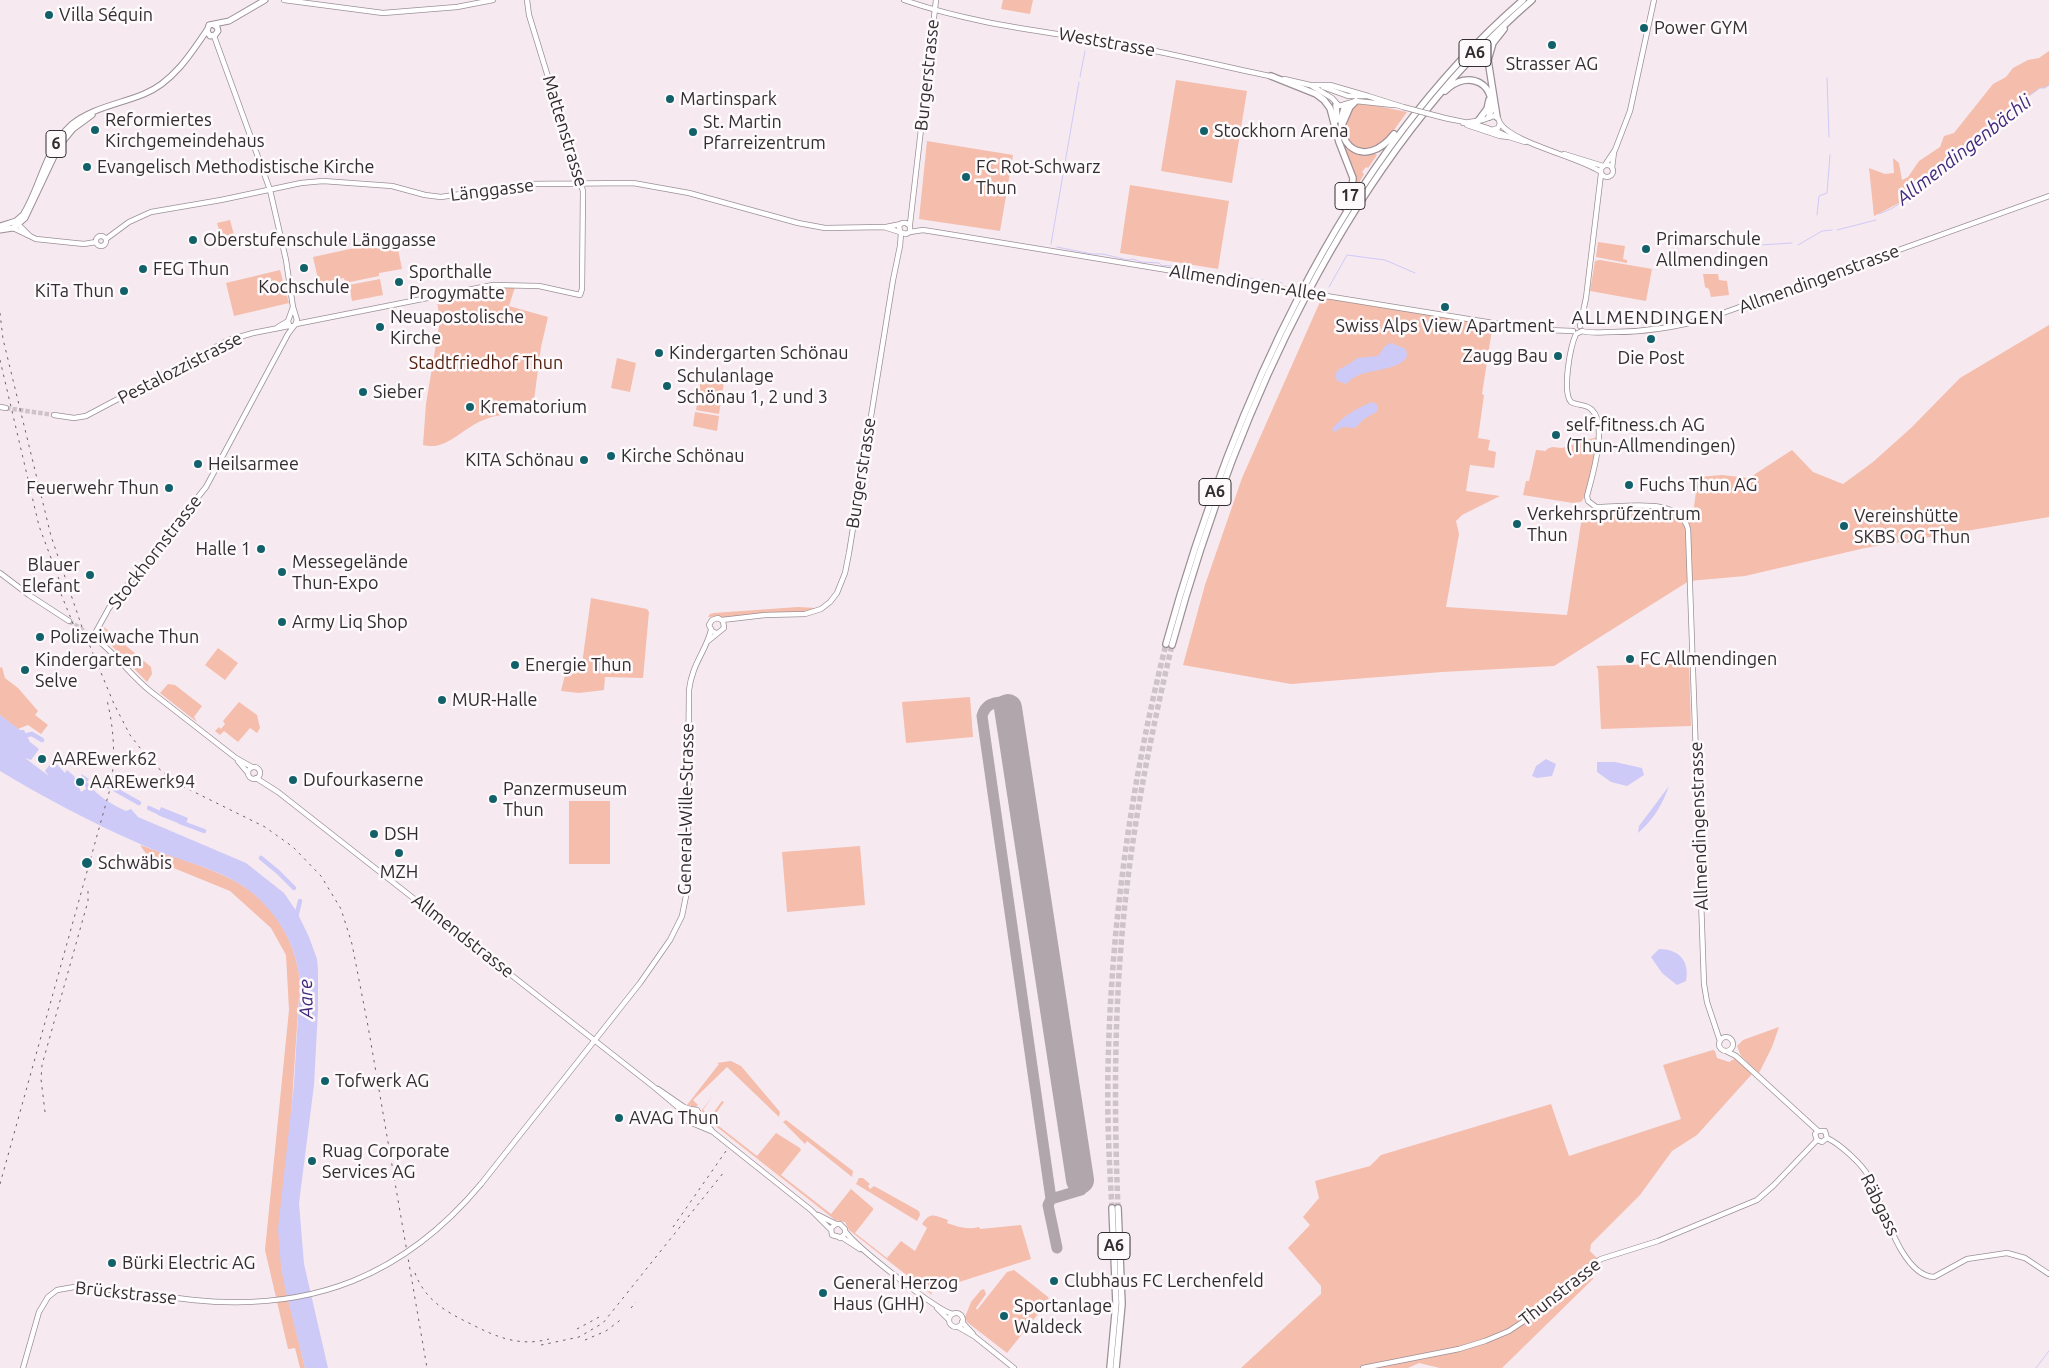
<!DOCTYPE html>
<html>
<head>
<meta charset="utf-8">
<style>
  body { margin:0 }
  canvas { display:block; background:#f6e9f0 }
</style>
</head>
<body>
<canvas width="2049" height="1368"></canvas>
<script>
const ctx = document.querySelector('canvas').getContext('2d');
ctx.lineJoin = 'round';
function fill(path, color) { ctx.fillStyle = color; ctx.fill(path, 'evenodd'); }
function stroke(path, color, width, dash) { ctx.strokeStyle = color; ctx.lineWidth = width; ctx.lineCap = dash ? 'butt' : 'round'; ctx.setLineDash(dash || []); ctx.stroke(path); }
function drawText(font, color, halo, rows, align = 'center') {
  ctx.font = font + ' Ubuntu,sans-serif'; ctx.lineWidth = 5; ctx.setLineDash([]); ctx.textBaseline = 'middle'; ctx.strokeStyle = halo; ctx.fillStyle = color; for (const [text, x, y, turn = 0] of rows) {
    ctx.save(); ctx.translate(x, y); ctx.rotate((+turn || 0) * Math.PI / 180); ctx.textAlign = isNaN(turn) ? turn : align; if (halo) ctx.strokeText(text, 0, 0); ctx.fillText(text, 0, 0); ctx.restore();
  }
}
fill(new Path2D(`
  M1003,0H1033L1030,14L1001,9Z
  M2049,51V85L2045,88H2040L2005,113L1965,149L1901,202L1874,216L1869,168L1885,174L1894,173L1893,158L1899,163L1902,180L1908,177L1919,161L1940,147L1944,136L1954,133L1993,84L2006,77L2013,68L2028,60L2039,58Z
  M1176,80L1247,91L1232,183L1161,171Z
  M1363,103L1407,112C1399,123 1391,136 1379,144C1344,169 1334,104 1363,103Z
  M1341,140C1349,151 1359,156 1374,153L1377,155L1368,168L1366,167L1362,172L1364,174L1355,190L1354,170Z
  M927,141L1013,155L1000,231L919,219Z
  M1130,185L1229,201L1218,269L1120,253Z
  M230,220L236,242L224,245L217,223Z
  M396,239L402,269L379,273V276L345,283L344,278L319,283L313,257Z
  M1598,242L1625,246L1623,259L1627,260V263L1596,257Z
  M1600,260L1652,269L1646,301L1590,291L1595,261Z
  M280,270L289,303L234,316L226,283Z
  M1703,274H1718L1719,280L1727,281L1729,295L1711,297L1709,289L1705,287Z
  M380,279L383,295L352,301L349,285Z
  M516,284L509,306L548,317L541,347L532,415C514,413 495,414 479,422C460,431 445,451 423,445L426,404L440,320L436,296L474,288Z
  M1323,295L1493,323L1482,394L1484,395L1478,438L1490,440L1488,450L1496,452L1494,468L1470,465L1466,491L1500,496L1462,515L1456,521L1459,534L1446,607L1567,615L1583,510H1657L1693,514L1698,477L1722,475L1749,478L1792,450L1813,472L1843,484L1873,462L1911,428L1960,378L2049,325V517L1865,548L1745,576L1689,581L1554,666L1442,672L1291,684L1183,665L1205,585L1242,478Z
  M617,358L636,363L630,392L611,388Z
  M702,372L725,376L719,414L696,410Z
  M695,412L719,416L717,431L693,426Z
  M1597,437C1596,453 1592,490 1581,502L1573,503L1523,495L1526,481H1529L1536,450L1546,451L1547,449L1552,447L1562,448Z
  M591,598L647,609L649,612L643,678L605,677L604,690L579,693L561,691L568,663L582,664Z
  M798,607L816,608L809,611L746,615L726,619L718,616L708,617L710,614L714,613Z
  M104,627L151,667L152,674L147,682L108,642L105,635Z
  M218,648L238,663L225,680L205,665Z
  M1689,663L1691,726L1601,729L1598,669L1596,666Z
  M2,667L5,678L18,688L38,711L35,715L48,725L41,734L28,725L18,729L0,715V668Z
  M168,684L175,685L202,706L194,717L197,722L160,693Z
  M970,697L973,737L906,743L902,702Z
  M239,702L257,715L260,728L257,733L250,728L238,742L224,731L220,735L215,731L219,727L221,729L225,724L223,721Z
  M569,801H610V864H569Z
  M140,845C170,856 217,869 243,886C275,907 296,942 300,981L281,1267L305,1368H300L295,1348L288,1349L265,1250L289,1010L286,955L271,928L230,891L149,858Z
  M860,846L865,905L787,912L782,852Z
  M1779,1027L1772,1047L1759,1073L1741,1056L1737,1046L1743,1040Z
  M1713,1050L1715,1051L1717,1058L1729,1062L1736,1058L1752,1074L1697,1135L1672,1151L1640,1195L1591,1244L1590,1251L1597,1258L1594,1262L1593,1279L1502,1368H1440L1419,1363L1408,1368H1241L1321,1294V1286L1288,1248L1310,1225L1303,1217L1319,1198L1315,1181L1370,1166L1381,1155L1551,1104L1569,1156L1681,1119L1663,1065Z
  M731,1061L741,1066L780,1112L779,1117L727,1067L693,1100L698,1105L696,1107L687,1105L719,1064L717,1063Z
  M714,1094L703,1110L711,1116L722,1101L724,1102L711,1120L757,1156L776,1133L800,1148L801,1150L781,1175L831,1214L851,1189L873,1208V1210L855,1233L887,1258L901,1241L915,1251L927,1228L922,1224C931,1211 934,1216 948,1220L947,1223C958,1227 968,1230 979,1227L980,1229L1021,1225L1031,1259L931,1291L932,1295L849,1230L845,1222L835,1220L703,1116L702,1110Z
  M786,1120L853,1171L852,1177L807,1141L805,1144L783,1122Z
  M859,1178H863L870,1184L868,1186L870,1189L874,1186L919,1211L920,1215L917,1221L856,1184Z
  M1014,1270L1048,1297L1049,1300L1007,1353L967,1322L965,1317L971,1302L981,1290L984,1289L986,1294L976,1308L977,1310L1007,1272Z`), '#f5bdac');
fill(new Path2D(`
  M1391,343L1406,349L1407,356C1402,369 1371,370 1359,375C1354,377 1350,380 1346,384L1337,381L1335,375L1338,370L1351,363L1357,358L1378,356L1385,346Z
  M1372,402L1378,405V411L1364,419L1355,428L1343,427L1334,432L1332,430C1338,419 1359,407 1372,402Z
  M0,715L20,730H24L30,742L39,749L31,760L25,758L49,776L45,771L53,760L65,773L67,770L74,776L81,792L86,789L81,774L89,779L87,782C96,795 112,805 126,811L131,809L138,817L246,863L284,893L297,912L309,937L317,959L318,970V1010L314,1085L299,1203L304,1264L328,1368H305L285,1288L281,1267L278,1229L294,1084L300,981C296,942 275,908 243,886C213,866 171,859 138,843C90,822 45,798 0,771Z
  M1546,759L1556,764L1552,776L1537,778L1532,776L1536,766Z
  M1597,762H1615L1642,768L1644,775L1627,786L1611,782L1597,772Z
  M1669,786C1662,805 1654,819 1638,833L1639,826Z
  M161,807L188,818L185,826L158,815Z
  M1659,949C1679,949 1690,961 1686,981L1677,985L1662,973L1651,957Z`), '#cecaf7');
stroke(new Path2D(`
  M1080,77L1085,51
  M1827,78L1829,137
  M1879,214L1891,209L1902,202L1945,164L1965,149L2005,113L2040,88H2045L2049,85
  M1817,215L1819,196L1827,193L1830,155
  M1837,230L1876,220
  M1051,244L1079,82
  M1798,245L1822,231L1832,230
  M1744,246L1792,243
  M1057,247L1092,254H1103L1128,260L1133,259L1141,262L1159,263L1162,266C1170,264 1177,268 1184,269C1196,271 1211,273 1224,274
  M1243,277L1282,283
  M1329,287L1347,255L1385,260L1415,273
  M2036,1368L2049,1351`), '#cecaf7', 1);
stroke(new Path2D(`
  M27,735L32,734L42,740
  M107,785L139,803
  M149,808L164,815
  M180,822L204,831
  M261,858L278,872L294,888
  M296,917L300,901`), '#cecaf7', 4.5);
stroke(new Path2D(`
  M1008,708L1007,701C995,703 986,702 982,716L1051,1199L1048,1205L1057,1248
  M1051,1199L1081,1190L1080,1180`), '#b0a6ac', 11);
stroke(new Path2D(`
  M1008,708L1080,1180`), '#b0a6ac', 28);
stroke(new Path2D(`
  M6,408L54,415
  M69,621L92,636`), '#cfc3ca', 4.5, [4.5, 2]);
stroke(new Path2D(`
  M1112,1208C1109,1161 1107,1115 1108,1068C1111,924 1131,783 1166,644
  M1118,1208C1114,1109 1114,1011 1124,913C1133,823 1151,734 1172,645`), '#cfc3ca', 5.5, [5.5, 3]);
const secondary = new Path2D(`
  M284,0L383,13L457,7L493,0
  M904,0C972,24 1043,31 1113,43C1167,52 1220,66 1274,77
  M214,36L270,190L286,260L293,307L297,320L295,325L291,327L289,325L288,321
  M1284,79L1310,85H1330L1368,96
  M1312,86L1332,98L1339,106L1356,101L1393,105
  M1323,87L1348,96H1368L1403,107
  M1437,116C1454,121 1478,123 1492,130L1498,128L1500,123L1498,118L1494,116L1483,120L1463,123
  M1500,123C1512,143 1579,157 1601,172
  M1467,125L1500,136L1509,137
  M1494,130L1509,137L1525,142
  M1564,154L1603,166
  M1601 171a6 6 0 1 1 12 0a6 6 0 1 1-12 0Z
  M1605,165L1615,150L1630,111L1654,0
  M1612,168L1614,152
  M15,224L20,226L30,236
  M910,224L936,0
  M886,227L901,224
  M13,228L36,239L84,244L96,242
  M910,232L923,230L942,233L1289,290
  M96 241a5 5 0 1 1 10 0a5 5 0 1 1-10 0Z
  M106,239L129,222L151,212L221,200L301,183L323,181L392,186L425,195L441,197L527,184L633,183L689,193L798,223L825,228L884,227L906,234L910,232V226L906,223H902L899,226L900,231
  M1320,295L1493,323L1547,330L1573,331
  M296,324L493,285L539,286L580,295L582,289L583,191L529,15L527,0
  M1580,326L1586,298L1601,174
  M278,327L288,321L293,307
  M1582,331L1576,334C1570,347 1562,392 1571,402C1578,406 1587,404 1592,410C1608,425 1592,477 1587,496L1588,501L1596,507C1622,508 1679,495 1688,529L1704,984L1707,1002L1720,1041
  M1582,331C1592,334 1603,332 1613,332C1646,332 1677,327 1709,318L2049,196
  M0,407L6,408
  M54,415L74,418L86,416L229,340L253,333L289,326
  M0,573L29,595L69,621
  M722,620L765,615L805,614L821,609L830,602L837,593L845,573L849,553L893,280L900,246L901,233
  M92,636C114,651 129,674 150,691L236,758L252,767
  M93,637L109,608L206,487L288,334L294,326
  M708,641L724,628L723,621L718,618L712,620L709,625L712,631L716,633
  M238,761L248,773
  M248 773a6 6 0 1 1 12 0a6 6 0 1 1-12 0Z
  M256,778L278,792L654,1087L679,1108L685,1116
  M1719 1044a7 7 0 1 1 14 0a7 7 0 1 1-14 0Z
  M1726,1051L1736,1056L1818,1131
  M658,1089L684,1107L690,1109
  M700,1117L713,1132L811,1210L831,1230
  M695,1123L699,1120L700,1115L697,1110L690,1109L685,1115L687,1121L711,1131
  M1818,1131L1815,1134L1817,1140L1822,1142L1827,1138
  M1818,1131H1825L1827,1138
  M1827,1138C1840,1144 1862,1164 1869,1177C1882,1201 1900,1276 1934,1277L1967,1259L2007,1253L2025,1258L2049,1274
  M481,1184L640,983L670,940L682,916L687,891L689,690C692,664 706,651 711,630
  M818,1215L836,1224
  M845,1231C855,1246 937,1311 953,1314
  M840,1238L845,1234V1229L840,1224H836L831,1228L832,1235L843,1238L860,1249
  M937,1308L949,1320
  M949 1320a7 7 0 1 1 14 0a7 7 0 1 1-14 0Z
  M962,1322L973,1334
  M958,1327L974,1336L1014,1368
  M23,1368L39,1312L48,1297L57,1290L80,1286L193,1300
  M1363,1368L1459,1349L1485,1341L1509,1331L1545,1307L1587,1268L1601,1259L1658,1241L1757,1200L1774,1185L1817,1140`);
const primary = new Path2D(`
  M214,25L217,27L218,31L215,35L210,36L207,31L209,25L229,21L265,0
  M0,226L16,221L23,215C41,186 45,149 71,125C91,108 120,104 144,94C172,83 191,54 207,30
  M0,230L13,228L25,218L59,146L73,129L92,115`);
const highway = new Path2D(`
  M1271,76L1316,94L1324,100L1330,108L1339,142L1353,178L1352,189L1345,208
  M1445,91C1469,67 1500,85 1489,117
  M1336,105L1337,120
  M1345,106C1330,145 1365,171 1394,134
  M1497,117L1488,60L1493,43L1504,29
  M1478,121L1487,109L1489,100
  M1343,123L1350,107L1356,101
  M1166,644C1230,414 1339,159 1523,0
  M1172,645C1236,412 1346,161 1532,0
  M1110,1368L1116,1303L1112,1208
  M1116,1368L1122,1304L1118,1208`);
stroke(secondary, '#9c9097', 6);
stroke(primary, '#9c9097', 7);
stroke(highway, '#9c9097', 8);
stroke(secondary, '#fff', 4.5);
stroke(primary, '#fff', 5);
stroke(highway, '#fff', 5.5);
stroke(new Path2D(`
  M0,313L3,339L51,536L82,627L114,704L130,735L151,762L176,783L265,827L293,847L321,876L341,909L352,944L368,1026L427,1368
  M0,360L39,526L66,598
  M61,594L76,631
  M45,1112L41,1079L42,1065L88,901V886
  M0,1184L110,789C116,759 114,729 107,700
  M673,1227L726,1151
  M415,1273C425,1300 446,1312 471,1324C496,1337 520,1347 549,1339
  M631,1308L636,1302
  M577,1329L601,1316
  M585,1340L606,1331L623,1318
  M541,1345L579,1337L603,1323L724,1172`), '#6b6368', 1, [2.5, 5]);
const secondaryBridge = new Path2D(`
  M1403,107L1437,116
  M1289,290L1320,295
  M193,1300C312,1312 404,1276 481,1184`);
stroke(secondaryBridge, '#9c9097', 6, []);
stroke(secondaryBridge, '#fff', 4.5);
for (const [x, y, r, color] of [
  [49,15,5,"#12616a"],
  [1644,28,5,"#12616a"],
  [1552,45,5,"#12616a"],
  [670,99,5,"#12616a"],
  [95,130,5,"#12616a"],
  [1204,131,5,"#12616a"],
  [693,132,5,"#12616a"],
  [87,167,5,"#12616a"],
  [966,177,5,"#12616a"],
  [193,240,5,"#12616a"],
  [1646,249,5,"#12616a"],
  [304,268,5,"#12616a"],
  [143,269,5,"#12616a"],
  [399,282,5,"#12616a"],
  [124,291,5,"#12616a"],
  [1445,307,5,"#12616a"],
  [380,327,5,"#12616a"],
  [1651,339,5,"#12616a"],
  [659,353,5,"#12616a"],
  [1558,356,5,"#12616a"],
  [667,386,5,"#12616a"],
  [363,392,5,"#12616a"],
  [470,407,5,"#12616a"],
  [1556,435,5,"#12616a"],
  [611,456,5,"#12616a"],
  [584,460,5,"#12616a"],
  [198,464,5,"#12616a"],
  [1629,485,5,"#12616a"],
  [169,488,5,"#12616a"],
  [1517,524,5,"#12616a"],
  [1844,526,5,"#12616a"],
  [261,549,5,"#12616a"],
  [282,572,5,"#12616a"],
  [90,575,5,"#12616a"],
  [282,622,5,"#12616a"],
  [40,637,5,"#12616a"],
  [1630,659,5,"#12616a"],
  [515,665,5,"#12616a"],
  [25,670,5,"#12616a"],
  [442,700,5,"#12616a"],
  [42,759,5,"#12616a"],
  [293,780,5,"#12616a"],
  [80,782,5,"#12616a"],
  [493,799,5,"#12616a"],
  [374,834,5,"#12616a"],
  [399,853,5,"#12616a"],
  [87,863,6,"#12616a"],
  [325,1081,5,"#12616a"],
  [619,1118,5,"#12616a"],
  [312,1161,5,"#12616a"],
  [112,1263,5,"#12616a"],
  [1054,1281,5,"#12616a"],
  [823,1293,5,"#12616a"],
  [1004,1316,5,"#12616a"]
]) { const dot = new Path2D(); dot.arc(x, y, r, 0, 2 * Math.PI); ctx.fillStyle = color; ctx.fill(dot); stroke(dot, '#fef9fb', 2); }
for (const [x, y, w] of [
  [1475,53,32],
  [56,144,20],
  [1350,196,30],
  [1215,492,32],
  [1114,1246,32]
]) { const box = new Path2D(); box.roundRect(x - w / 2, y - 13.5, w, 27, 4); ctx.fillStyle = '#fef9fb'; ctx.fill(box); stroke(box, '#322d30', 1); }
drawText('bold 16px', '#322d30', null, [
  ["A6",1475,53],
  ["6",56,144],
  ["17",1350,196],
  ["A6",1215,492],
  ["A6",1114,1246]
]);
drawText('18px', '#322d30', '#fef9fb', [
  ["Villa Séquin",59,15],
  ["Power GYM",1654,28],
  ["Strasser AG",1552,64,"center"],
  ["Martinspark",680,99],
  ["Reformiertes",105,120],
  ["Kirchgemeindehaus",105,141],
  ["St. Martin",703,122],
  ["Pfarreizentrum",703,143],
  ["Stockhorn Arena",1214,131],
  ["Evangelisch Methodistische Kirche",97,167],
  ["FC Rot-Schwarz",976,167],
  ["Thun",976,188],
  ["Primarschule",1656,239],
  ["Allmendingen",1656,260],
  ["Oberstufenschule Länggasse",203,240],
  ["FEG Thun",153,269],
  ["Sporthalle",409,272],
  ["Progymatte",409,293],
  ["Kochschule",304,287,"center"],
  ["KiTa Thun",114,291,"right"],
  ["Neuapostolische",390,317],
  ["Kirche",390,338],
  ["Swiss Alps View Apartment",1445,326,"center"],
  ["Kindergarten Schönau",669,353],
  ["Zaugg Bau",1548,356,"right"],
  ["Die Post",1651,358,"center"],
  ["Schulanlage",677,376],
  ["Schönau 1, 2 und 3",677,397],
  ["Sieber",373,392],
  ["Krematorium",480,407],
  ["self-fitness.ch AG",1566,425],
  ["(Thun-Allmendingen)",1566,446],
  ["Kirche Schönau",621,456],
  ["KITA Schönau",574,460,"right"],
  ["Heilsarmee",208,464],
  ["Fuchs Thun AG",1639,485],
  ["Feuerwehr Thun",159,488,"right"],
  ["Verkehrsprüfzentrum",1527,514],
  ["Thun",1527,535],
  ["Vereinshütte",1854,516],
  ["SKBS OG Thun",1854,537],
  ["Halle 1",251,549,"right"],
  ["Messegelände",292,562],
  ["Thun-Expo",292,583],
  ["Blauer",80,565,"right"],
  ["Elefant",80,586,"right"],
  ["Army Liq Shop",292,622],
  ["Polizeiwache Thun",50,637],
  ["FC Allmendingen",1640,659],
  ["Kindergarten",35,660],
  ["Selve",35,681],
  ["Energie Thun",525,665],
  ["MUR-Halle",452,700],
  ["AAREwerk62",52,759],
  ["Dufourkaserne",303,780],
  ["AAREwerk94",90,782],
  ["Panzermuseum",503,789],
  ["Thun",503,810],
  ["DSH",384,834],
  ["Schwäbis",98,863],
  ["MZH",399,872,"center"],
  ["Tofwerk AG",335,1081],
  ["AVAG Thun",629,1118],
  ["Ruag Corporate",322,1151],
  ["Services AG",322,1172],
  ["Bürki Electric AG",122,1263],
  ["Clubhaus FC Lerchenfeld",1064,1281],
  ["General Herzog",833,1283],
  ["Haus (GHH)",833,1304],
  ["Sportanlage",1014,1306],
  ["Waldeck",1014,1327]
], 'left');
drawText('18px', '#322d30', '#fef9fb', [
  ["Weststrasse",1107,42,10],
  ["Burgerstrasse",927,75,-84],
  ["Mattenstrasse",565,131,73],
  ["Länggasse",492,190,-7],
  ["Allmendingenstrasse",1819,279,-20],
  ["Allmendingen-Allee",1248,283,9],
  ["Pestalozzistrasse",180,368,-27],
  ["Burgerstrasse",861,473,-81],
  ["Stockhornstrasse",155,552,-52],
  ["General-Wille-Strasse",686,809,-89],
  ["Allmendingenstrasse",1699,826,-92],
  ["Allmendstrasse",463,936,38],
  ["Räbgass",1880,1205,64],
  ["Thunstrasse",1560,1292,-38],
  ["Brückstrasse",126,1293,6]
]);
drawText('18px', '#4f1c0c', '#fef9fb', [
  ["Stadtfriedhof Thun",486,363]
]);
drawText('italic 19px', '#3e297d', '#fef9fb', [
  ["Allmendingenbächli",1964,150,-38],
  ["Aare",306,999,-91]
]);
ctx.letterSpacing = '1px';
drawText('19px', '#322d30', '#fef9fb', [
  ["ALLMENDINGEN",1648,318]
]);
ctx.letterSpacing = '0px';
</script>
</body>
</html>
